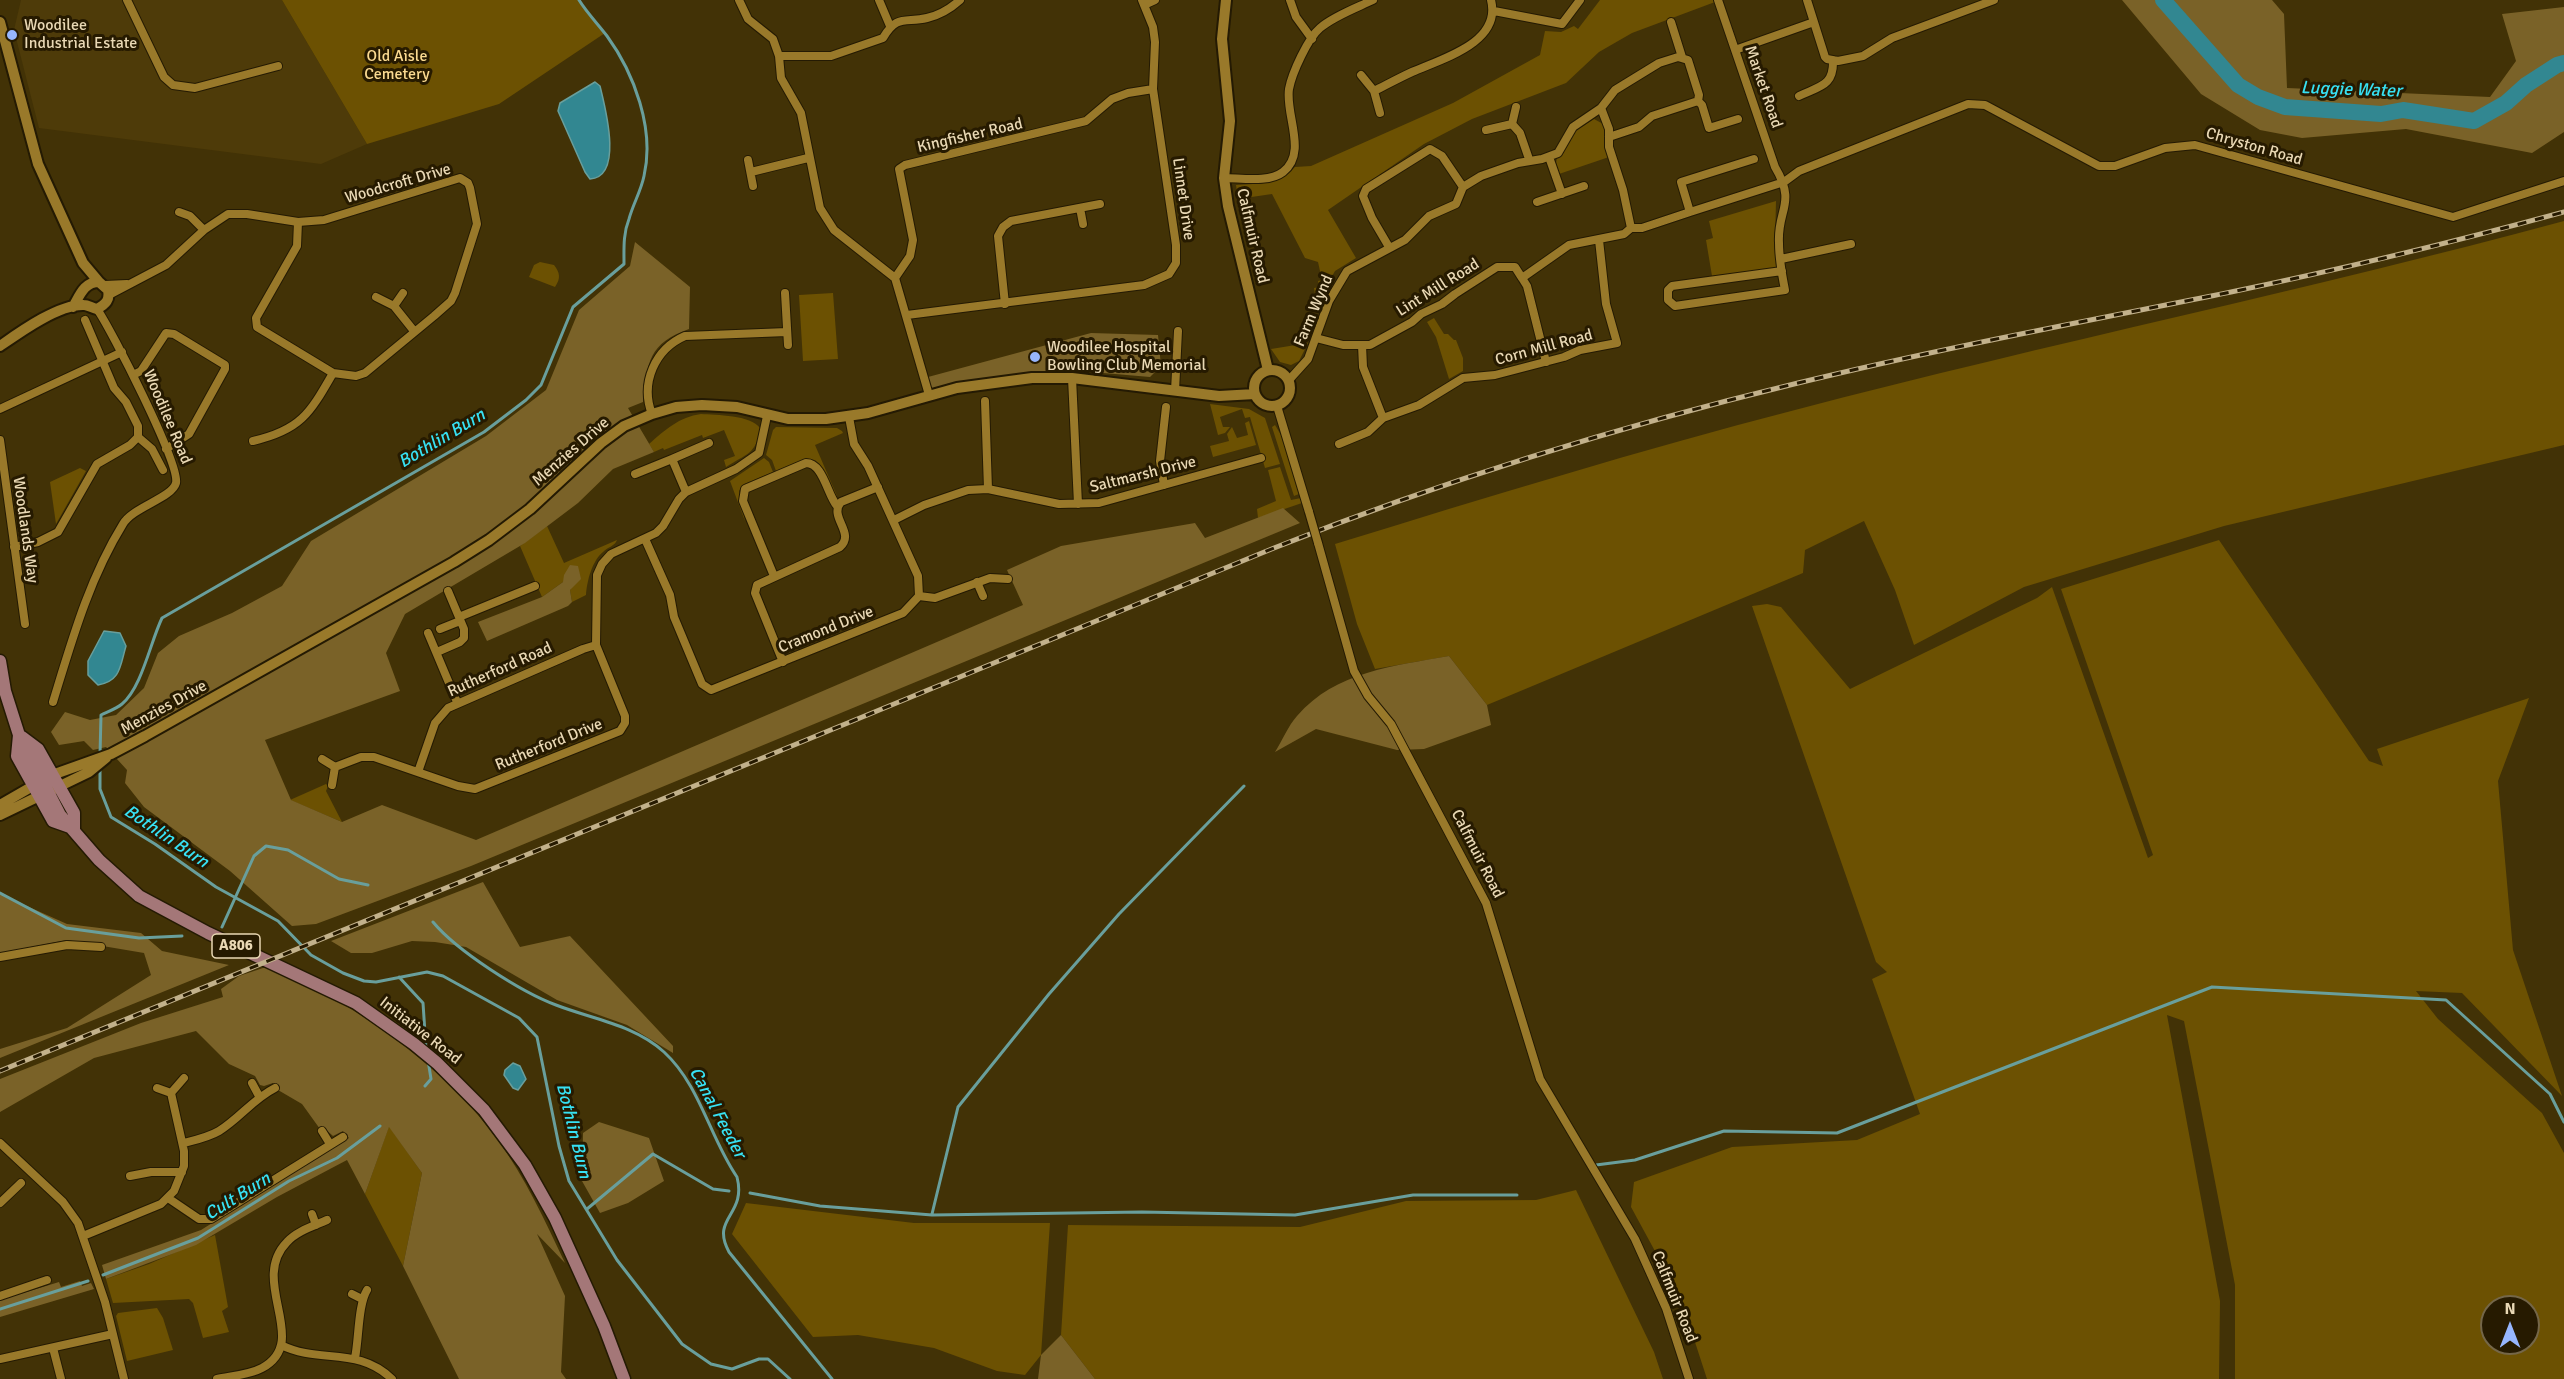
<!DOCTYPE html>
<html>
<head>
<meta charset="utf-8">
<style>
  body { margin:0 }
  #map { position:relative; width:2564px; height:1379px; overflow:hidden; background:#423206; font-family:Signika,sans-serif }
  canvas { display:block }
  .north { position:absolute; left:2480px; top:1295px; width:60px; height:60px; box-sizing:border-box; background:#261a00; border:2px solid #746648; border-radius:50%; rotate:0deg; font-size:16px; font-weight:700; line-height:24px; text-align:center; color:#e9d8b4 }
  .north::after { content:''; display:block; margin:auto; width:21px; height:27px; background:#97b6fd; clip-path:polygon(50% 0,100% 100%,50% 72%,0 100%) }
</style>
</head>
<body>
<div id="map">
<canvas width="2564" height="1379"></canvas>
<div class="north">N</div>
</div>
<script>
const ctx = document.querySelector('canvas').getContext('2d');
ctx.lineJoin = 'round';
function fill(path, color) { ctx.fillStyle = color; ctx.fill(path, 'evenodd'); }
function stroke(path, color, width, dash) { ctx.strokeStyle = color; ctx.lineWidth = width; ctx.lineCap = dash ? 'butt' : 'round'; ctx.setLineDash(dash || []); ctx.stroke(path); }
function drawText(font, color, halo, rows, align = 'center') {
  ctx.font = font + ' Signika,sans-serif'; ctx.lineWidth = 6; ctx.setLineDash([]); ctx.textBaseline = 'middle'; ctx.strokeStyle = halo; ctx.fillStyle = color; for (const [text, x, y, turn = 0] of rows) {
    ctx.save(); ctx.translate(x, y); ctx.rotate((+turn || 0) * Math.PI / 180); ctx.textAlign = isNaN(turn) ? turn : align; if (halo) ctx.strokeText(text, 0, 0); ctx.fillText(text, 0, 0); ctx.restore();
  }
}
fill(new Path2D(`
  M21,0H282L367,144L321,164L39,128L14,30Z`), '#4e3b09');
fill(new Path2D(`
  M282,0H579L605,33L499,104L367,144Z
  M1600,0H1713L1715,2L1632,33L1599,52L1566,83L1472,119L1424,144L1328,210L1356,258L1335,271L1326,287L1325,296L1315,294L1314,288L1319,287L1318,281L1322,280L1318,262L1305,258L1272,194L1238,199L1236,185C1261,183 1275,186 1295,167L1311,166L1453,103L1540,55L1545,31L1561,32L1574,26L1578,29Z
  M1594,119L1605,125V146L1609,157L1559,174L1556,163L1557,158L1563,153L1575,131Z
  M1776,201L1775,244L1778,268L1712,276L1706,240L1713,238L1709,221Z
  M2564,221V445L2224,526L2024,587L1914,645L1895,590L1864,521L1805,550L1803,573L1487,705L1449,656L1375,669L1357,624L1335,544C1488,497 1640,450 1795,410C2050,343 2309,290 2564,221Z
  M540,262L554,265C560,273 561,278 555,287L529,277L534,265Z
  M833,293L838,359L803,361L799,295Z
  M1434,318L1444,334H1448L1454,340H1456L1463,358V371L1449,379L1436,337L1427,322Z
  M1308,343L1299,361L1291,365L1280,362L1271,349Z
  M1210,404L1249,409L1265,418L1280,464L1265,468L1250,417L1245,418L1242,409L1220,417L1223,427H1230L1225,433L1218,435Z
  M701,414C716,415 751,415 760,428C757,454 746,454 726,467L724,460L735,456L724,430L703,438L702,435L664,450L663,448L654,452L649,444C665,430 679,417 701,414Z
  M1249,421L1256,445L1213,457L1210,446L1229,441L1227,434L1232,427L1237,438L1248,435L1245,423Z
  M1275,425L1284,440L1299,494L1294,496L1272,427Z
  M776,427L837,428L842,431L843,433L815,445L837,496L834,495C816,455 817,455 776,471L772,460L766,455L773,430Z
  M764,458L769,462L773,472L744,484L739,491L745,521L730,481Z
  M1280,467L1291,500L1301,498L1302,503L1258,518L1257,509L1276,501L1268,470Z
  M80,468L86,471L56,524L50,482Z
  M547,526L564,563L617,540C615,546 608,547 603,552C592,561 587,581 586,595L572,602L570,590L576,581L563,582L542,597L520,546Z
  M2219,540L2369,761L2383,766L2377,749L2529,698L2498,781L2513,950L2562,1096L2462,993L2416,991L2438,1019L2542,1113L2564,1153V1379H2235V1285L2184,1021L2167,1015L2220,1301L2219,1379H1707L1681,1299L1631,1207L1634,1182L1732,1147L1857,1140L1920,1114L1872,979L1887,972L1876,962L1752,606L1767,604L1781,607L1850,689L2037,598L2052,587L2148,858L2153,855L2061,589ZM2492,1307H2528V1343H2492Z
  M326,784L328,786L326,791L342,822L290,800Z
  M389,1126L422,1173L403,1266L365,1194Z
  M1576,1190L1654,1352L1663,1379H1095L1061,1335L1068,1225L1300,1227L1406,1201L1536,1200Z
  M746,1203L914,1223H1050L1041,1355L1025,1375L997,1371L934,1348L858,1335L813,1337L732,1234Z
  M215,1235L228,1307L222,1311L229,1332L203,1338L193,1303L189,1299L113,1303L106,1279L149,1264Z
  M157,1308L163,1318L173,1350L127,1361L116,1316L118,1313Z`), '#6c5102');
fill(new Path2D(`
  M2122,0H2272L2284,14L2287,88L2490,97L2516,61L2502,14L2564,7V132L2532,153L2406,129L2302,138L2260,130L2201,94Z
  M635,242L690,287L689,329C649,343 647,362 643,402L628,408L654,452L613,469L578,503L525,543L405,614L386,653L400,691L265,740L291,800L342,822L382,805L476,840L1023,605L1007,570L1061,546L1195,523L1205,538L1283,508L1300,523L471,866L316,924L292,926L230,871L144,807L125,783L127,770L106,747L93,750L84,741L59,745L51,732L65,712L90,720L116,715L144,688L158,653L179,636L232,613L282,586L311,541L486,436L546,390L579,310L630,266Z
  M1091,333L1158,335L1161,366L1150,377L1080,371L1029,373L932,392L928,377Z
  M570,565L578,566L581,579L570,590L572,602L568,606L487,641L478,622L542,597L563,582L564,575Z
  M1449,656L1487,705L1491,725L1424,749L1397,750L1316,729L1275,752C1282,741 1288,726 1297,716C1336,671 1394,666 1449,656Z
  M483,882L520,947L570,936L673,1046V1053L627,1025L557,1000L466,947L435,942L412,941L372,953H351L331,941Z
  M0,894L67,924L141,933L162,951L229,965L0,1058V1049L67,1028L151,975L144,953L67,940L0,953Z
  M269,966C293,979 319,990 343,1004C400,1039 457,1084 497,1139C525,1177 545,1221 565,1263L537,1234L565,1296L561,1372L566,1379H459L403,1266L422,1173L389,1127L365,1194L347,1160L277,1197L196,1245L106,1279L102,1265L201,1230L349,1138L343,1131L333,1136L324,1128L320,1129L302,1104L278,1090L273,1083L264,1086L260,1085L255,1076L229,1064L196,1031L94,1058L0,1112V1079L141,1023L223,997L221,989L239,976Z
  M599,1122L649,1138L664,1181L628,1203L600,1213L582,1181L583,1133Z
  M80,1281L82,1286L91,1283L94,1289L0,1317V1300L59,1282L61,1287Z
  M1061,1335L1095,1379H1038L1041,1355Z`), '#7a6228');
const water = new Path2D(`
  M595,82L600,86C605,107 624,177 590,179L585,172L558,111L560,103Z
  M104,631L120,633L126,646C120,666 121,681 98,685L88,675V661Z
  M513,1063L520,1066L526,1079L518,1090L513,1088L504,1075L505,1070Z`);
fill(water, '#328791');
stroke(water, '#699f9c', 1.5);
stroke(new Path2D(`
  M100,755L101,715C107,712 116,709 122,704C142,687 150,643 162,618L484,432L526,400L541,385L573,307L624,264C624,249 623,234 629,219C633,204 641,191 644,176C655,129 634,73 607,36C598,24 587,13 579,0
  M100,767V789L111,817L155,844L216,887L278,921L311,955L343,973L364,981L376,982L427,972L443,976L519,1018L537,1037L559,1146L569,1181L617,1260L682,1344L711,1364L732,1369L759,1359H768L790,1379
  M0,893L66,928L139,938L182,936
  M433,922C457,951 521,992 556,1005C592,1019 635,1025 664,1052C700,1085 710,1138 737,1177C747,1216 710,1217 729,1252L832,1379
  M222,927L254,856L266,846L288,850L339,879L368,885
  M399,977L423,1003L426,1048
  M425,1086L431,1079L428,1060
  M1596,1165L1635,1160L1724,1131L1837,1133L2212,987L2446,1000L2550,1094L2564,1122
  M750,1193L820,1206L932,1215L1142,1212L1295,1215L1413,1195H1517
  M587,1209L653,1154L713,1189L729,1191
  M932,1214L958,1107L1049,994L1119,914L1244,786
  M103,1275L198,1238L289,1181L337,1158L380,1126
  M0,1309L88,1281`), '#699f9c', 3);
stroke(new Path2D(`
  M2163,0L2238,85L2258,97L2285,107L2381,114L2403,110L2474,121L2506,103L2526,85L2557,65L2564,63`), '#328791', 16);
const street = new Path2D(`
  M127,0L164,77L173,85L195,88L278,66
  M739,0L748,19L773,39L779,56L781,78L801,113L820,208L834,230L895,278L929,395
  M879,0L890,26
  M1290,0L1296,17L1312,39
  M1718,0L1775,167C1797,204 1777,209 1779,243C1779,259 1782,275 1785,290L1675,306L1668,300V290L1672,286L1782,271
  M1807,0L1825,57L1827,59L1838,61L1863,56L1892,38L1994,0
  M1144,5L1155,0
  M1494,11L1562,24L1580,0
  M1671,22L1682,57
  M1735,50L1814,22
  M779,56H831L883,38C897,14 905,23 927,18C940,15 950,9 960,0
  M1361,75L1374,91L1380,113
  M1374,91C1386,85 1399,78 1412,72C1441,59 1502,43 1491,0
  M1799,96C1820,86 1834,86 1833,60
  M1698,101L1702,105L1709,128L1738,119
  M1601,108L1609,129V147L1623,190L1631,228
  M1512,124L1516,107
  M1486,130L1512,124L1520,133L1529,159
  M1549,157L1562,194
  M1754,159L1681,182L1690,212L1784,182L1799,171L1968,104L1985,105L2099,166H2115L2165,148L2195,145L2453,217L2564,181
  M748,160L753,186
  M751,172L808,158
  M460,178L468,183L470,188L477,224L455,293L451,301L434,316L365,373L356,376L333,373L257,327L256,318L297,246L298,222L324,220Z
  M1224,178C1241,178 1269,183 1283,172C1308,153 1285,115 1289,89C1292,73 1308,38 1320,28C1334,16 1356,8 1373,0
  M1537,202L1584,186
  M1080,208L1083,224
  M179,212L190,216L204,230
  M1631,228H1642L1690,212
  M1389,247L1372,218L1363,196L1366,189L1430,149L1442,156L1463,187
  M1781,259L1851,244
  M895,278L910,256L913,240L899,169L905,165L1086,121L1112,99L1128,93L1153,89
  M1522,278L1527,286L1546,362
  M105,285L127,284
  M785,293L788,345
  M109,295L166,265L204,230L228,214H247L298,222
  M376,297L394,306L414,331
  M1005,304L998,236L1003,227L1011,221L1100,204
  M394,306L403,293
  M907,315L1144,285L1169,274L1176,263V245L1153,89L1155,42L1153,27L1142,0
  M1316,338L1343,345H1370L1412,322L1421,314L1442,304L1455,294L1497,267H1515L1522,278L1569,245L1624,234L1631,228
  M1362,345L1363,367L1383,418L1419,405L1463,378L1495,375L1564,357L1580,350L1617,343L1606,304L1599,240
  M133,375L141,371L166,333L174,334L225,365V369L189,434L166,449
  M1072,378L1078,504
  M1289,380L1308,359L1329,301L1347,271L1405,240L1429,216L1456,204L1463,187L1481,176L1518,163L1542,159L1558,153L1573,127L1601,108L1615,90L1659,63L1678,57L1688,60L1699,95L1698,101L1652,116L1639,127L1609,137
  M1175,391L1178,331
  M985,401L988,489
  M1277,406L1309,512
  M0,409L122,352
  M652,414C640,383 655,349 685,336L787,332
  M138,437L152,449L163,470
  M0,440L25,624
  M253,441C301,430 310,413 333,373
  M1339,444L1368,432L1383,418
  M672,459L709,443
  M635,474L672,459L686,492
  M1164,485L1160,461L1166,407
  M894,520L924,505L968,490L988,489L1059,504L1099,503L1261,458
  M645,539L670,595L674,617L702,684L711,690L903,613L919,596L918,576L868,466L854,444L849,417
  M1318,543L1354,671L1368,696L1391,724L1486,903L1540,1079L1635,1239L1666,1308L1689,1379
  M14,547L38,542L58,532L97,464L130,445L138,437V426L126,402L114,388L85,320
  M774,576L743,501L745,489L806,463C823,463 827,494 837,506
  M977,582L983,596
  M919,596L935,598L990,578L1008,579
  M459,617L535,586
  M440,629L460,621
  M428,633L457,702
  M437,652L460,642L464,638V629L448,591
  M783,662L755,593L757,585L840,547C856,533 828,517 841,502L878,487
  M53,702C72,640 89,579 123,524C133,507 172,498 176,483C180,464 111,329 97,309
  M322,759L335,767L332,785
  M335,767L361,757H374L458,786L475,789L620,731L625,723V716L596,645L597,575L602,564L611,554L656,533L663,526L679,499L686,492L736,469L759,453L767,416
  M418,772L435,723L448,708L583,649L596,645
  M0,957L67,945L101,947
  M252,1083L259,1096
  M157,1088L171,1093
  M322,1131L330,1144
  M0,1143L63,1202L78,1223L105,1302L124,1379
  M184,1143C196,1140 209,1137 219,1131C240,1118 253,1099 275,1088
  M130,1176L151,1172H182
  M168,1198L199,1219H211L343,1137
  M0,1203L21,1183
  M312,1214L316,1225
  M83,1236L161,1204L174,1191L184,1166V1151L171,1093L184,1078
  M352,1294L362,1299
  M0,1296L47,1280
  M281,1345C319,1364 358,1346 392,1379
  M53,1348L61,1379
  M355,1358C359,1338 358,1305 367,1290
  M0,1359L113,1334
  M217,1379C231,1376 249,1375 262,1368C312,1341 248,1282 287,1242C297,1231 314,1226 327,1220`);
const secondary = new Path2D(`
  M1226,0L1222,39L1230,121L1224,178L1228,206L1268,370
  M0,22L38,164L83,263L99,282
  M0,346C20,332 59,304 84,305C88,305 92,308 97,309C106,304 110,300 108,290L99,282C84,282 80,295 73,307
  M1254 388a18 18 0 1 1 36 0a18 18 0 1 1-36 0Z
  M0,805L52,775L111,754L145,736L454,562L489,540L530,509L601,443L624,426L652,414L676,407L702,405L737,407L788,419H826L868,413L957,388L1032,378H1072L1219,396L1255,394
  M0,815L89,772L106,758`);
const primary = new Path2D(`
  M0,661L5,691L19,735L17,756L53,821L70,827
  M19,735L60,815L99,860L139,896L208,933L356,1003L414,1044L437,1063L484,1110L525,1165L555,1218L604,1326L624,1379
  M22,737L38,749L74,813V829`);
stroke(street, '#241a03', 10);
stroke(secondary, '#241a03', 14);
stroke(primary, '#241a03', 15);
stroke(street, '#99792a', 8);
stroke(secondary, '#99792a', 10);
stroke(primary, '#a47778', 12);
const rail = new Path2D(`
  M0,1071L1274,548C1445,480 1620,426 1798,383C1942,348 2087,321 2231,292C2343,269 2454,242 2564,212`);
stroke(rail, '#c2b18b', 5);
stroke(rail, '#261a00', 3, [9]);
const streetBridge = new Path2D(`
  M1309,512L1318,543`);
stroke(streetBridge, '#241a03', 10, []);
stroke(streetBridge, '#99792a', 8);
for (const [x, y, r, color] of [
  [12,35,6,"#97b6fd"],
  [1035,357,6,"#97b6fd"]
]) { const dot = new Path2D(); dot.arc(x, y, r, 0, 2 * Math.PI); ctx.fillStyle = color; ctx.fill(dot); stroke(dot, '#261a00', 2); }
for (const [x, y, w] of [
  [236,946,48]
]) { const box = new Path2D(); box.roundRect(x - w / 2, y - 12, w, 24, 4.5); ctx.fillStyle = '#261a00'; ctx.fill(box); stroke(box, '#e9d8b4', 1.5); }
drawText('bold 15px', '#e9d8b4', null, [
  ["A806",236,946]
]);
drawText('16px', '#e9d8b4', '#261a00', [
  ["Woodilee",24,26],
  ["Industrial Estate",24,44],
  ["Woodilee Hospital",1047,348],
  ["Bowling Club Memorial",1047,366]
], 'left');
drawText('16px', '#fbda90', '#261a00', [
  ["Old Aisle",397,57],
  ["Cemetery",397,75]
]);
drawText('16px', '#e9d8b4', '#261a00', [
  ["Market Road",1763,87,71],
  ["Kingfisher Road",970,136,-13],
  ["Chryston Road",2254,147,16],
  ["Woodcroft Drive",398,184,-16],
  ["Linnet Drive",1183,199,82],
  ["Calfmuir Road",1252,236,77],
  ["Lint Mill Road",1438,288,-32],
  ["Farm Wynd",1314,311,-67],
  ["Corn Mill Road",1544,348,-15],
  ["Woodilee Road",167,417,67],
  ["Menzies Drive",571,452,-41],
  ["Saltmarsh Drive",1143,475,-14],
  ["Woodlands Way",25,530,82],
  ["Cramond Drive",826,630,-22],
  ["Rutherford Road",500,670,-24],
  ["Menzies Drive",164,708,-29],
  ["Rutherford Drive",549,745,-22],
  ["Calfmuir Road",1477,854,63],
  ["Initiative Road",420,1031,38],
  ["Calfmuir Road",1674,1297,68]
]);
drawText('italic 18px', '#37e1f3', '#261a00', [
  ["Luggie Water",2351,90,2],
  ["Bothlin Burn",442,439,-31],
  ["Bothlin Burn",166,837,34],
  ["Canal Feeder",717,1113,62],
  ["Bothlin Burn",573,1131,76],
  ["Cult Burn",238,1197,-32]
]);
</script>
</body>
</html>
